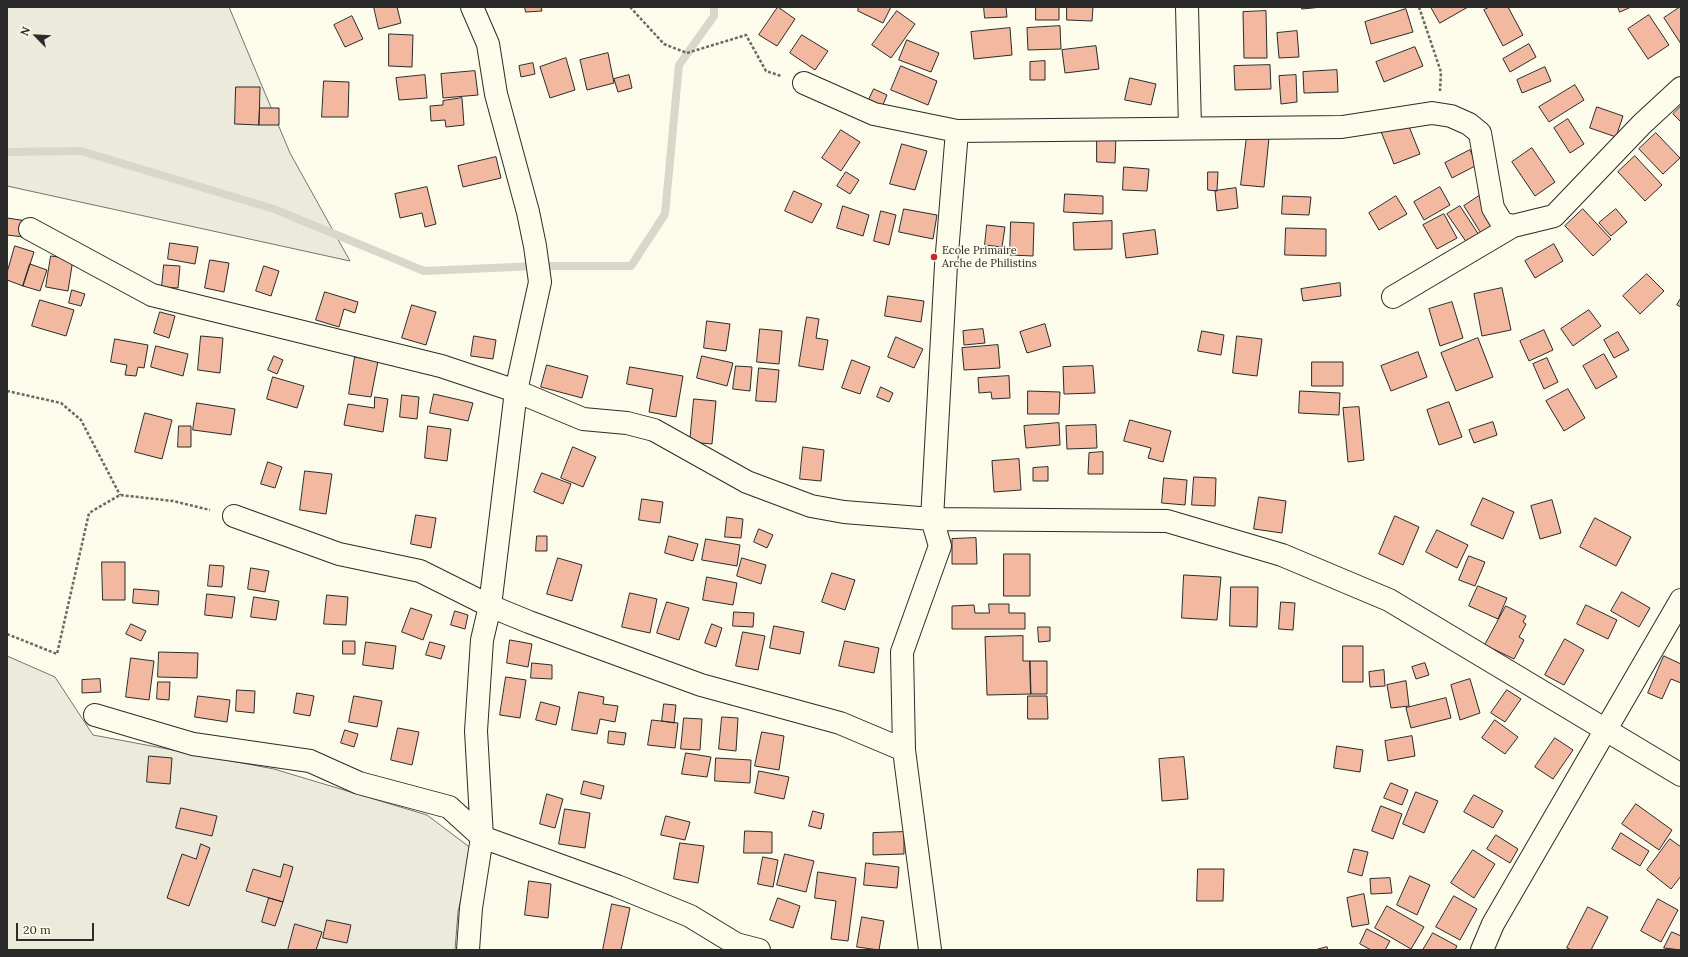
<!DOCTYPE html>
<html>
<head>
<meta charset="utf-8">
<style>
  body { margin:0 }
  #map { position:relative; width:1688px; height:957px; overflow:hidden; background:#fdfbea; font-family:Lora,serif }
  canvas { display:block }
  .frame { position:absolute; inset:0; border:8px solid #2b2b2b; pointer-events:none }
  .north { position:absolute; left:16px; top:16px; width:40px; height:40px; -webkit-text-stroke:3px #fdfbea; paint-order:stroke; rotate:294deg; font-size:11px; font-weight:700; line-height:16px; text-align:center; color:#2b2b2b }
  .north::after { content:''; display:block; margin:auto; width:14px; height:18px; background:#2b2b2b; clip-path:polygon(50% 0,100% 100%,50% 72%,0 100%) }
  .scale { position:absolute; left:16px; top:923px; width:78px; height:18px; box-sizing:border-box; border:2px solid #2b2b2b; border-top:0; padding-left:5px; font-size:12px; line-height:14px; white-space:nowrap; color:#2b2b2b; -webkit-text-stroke:3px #fdfbea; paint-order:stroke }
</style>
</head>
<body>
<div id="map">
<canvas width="1688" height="957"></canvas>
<div class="frame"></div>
<div class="north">N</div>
<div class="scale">20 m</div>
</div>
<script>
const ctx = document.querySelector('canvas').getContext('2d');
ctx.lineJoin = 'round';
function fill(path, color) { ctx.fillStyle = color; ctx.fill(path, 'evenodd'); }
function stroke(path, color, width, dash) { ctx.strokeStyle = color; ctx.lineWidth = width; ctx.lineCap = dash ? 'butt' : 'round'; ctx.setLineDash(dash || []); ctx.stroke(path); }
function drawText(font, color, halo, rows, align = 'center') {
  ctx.font = font + ' Lora,serif'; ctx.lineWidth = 3; ctx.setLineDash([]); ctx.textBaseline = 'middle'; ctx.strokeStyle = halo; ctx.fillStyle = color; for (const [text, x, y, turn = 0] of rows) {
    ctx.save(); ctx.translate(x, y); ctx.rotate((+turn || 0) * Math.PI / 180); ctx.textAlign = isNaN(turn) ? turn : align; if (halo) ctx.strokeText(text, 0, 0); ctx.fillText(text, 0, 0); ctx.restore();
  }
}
const green = new Path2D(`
  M7,7H229L290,153L350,261L7,186Z
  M7,656L55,677L93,735L274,769L427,815L472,849L458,912L455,950H7Z`);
fill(green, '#ecebdb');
stroke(green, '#74746e', 1);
stroke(new Path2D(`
  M7,152L81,151L274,209L424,271L537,266H631L665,214L679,65L714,16V7`), '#d8d7c9', 8);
const building = new Path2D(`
  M374,7H397L401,23L379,29Z
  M525,7H541L542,11L526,12Z
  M778,7L795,19L777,46L759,35Z
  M859,7H891L883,23L858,11Z
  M984,7H1006L1007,17L985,18Z
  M1036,7H1059V20H1036Z
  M1067,7H1093L1092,21L1067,20Z
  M1302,7H1322L1302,9Z
  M1431,7H1468L1440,23Z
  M1490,7H1508L1523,35L1503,46L1484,10Z
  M1618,7H1631L1620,12Z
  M1680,7H1681V44L1664,18Z
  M1406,9L1413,32L1371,44L1365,22Z
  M897,11L915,24L891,58L872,45Z
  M1266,11L1267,58H1244L1243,12Z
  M1649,15L1669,45L1648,59L1628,29Z
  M352,16L363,39L345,47L334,25Z
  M1060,26L1061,49L1028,50L1027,28Z
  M1010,28L1012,55L974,59L971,32Z
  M1297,31L1299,57L1279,58L1277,33Z
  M389,34L413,35L412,67L389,66Z
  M802,35L828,51L815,70L790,53Z
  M907,40L939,53L931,72L899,60Z
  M1529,44L1536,57L1510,72L1503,59Z
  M1096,46L1099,69L1065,73L1062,50Z
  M1415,47L1423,66L1384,82L1376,62Z
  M608,53L614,83L587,90L580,60Z
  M566,58L575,90L550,98L540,67Z
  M1045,61V80H1030V62Z
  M533,63L535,74L521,77L519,66Z
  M1270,65L1271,89L1235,90L1234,66Z
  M901,66L937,81L928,105L891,90Z
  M1545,67L1551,81L1522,93L1517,80Z
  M1337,70L1338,92L1304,93L1303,72Z
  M475,71L478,95L443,98L441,74Z
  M425,75L427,98L399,100L396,78Z
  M629,75L632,88L618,92L614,79Z
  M1296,75L1297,102L1281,104L1279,76Z
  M1130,78L1156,84L1151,105L1125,100Z
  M324,81L349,82L348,117H322Z
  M1575,85L1584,100L1549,122L1539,107Z
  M236,87H260L259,125L235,124Z
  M874,89L887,95L880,112L866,106Z
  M462,98L464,125L446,127L445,120L431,121L430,106L443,105V101Z
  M1681,106V122L1673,114Z
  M1597,107L1623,116L1616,137L1590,128Z
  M260,108H279V125H259Z
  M1406,119L1420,154L1394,164L1380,129Z
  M1568,119L1584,144L1570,153L1554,128Z
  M841,130L860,142L841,171L822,158Z
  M1656,133L1680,158L1663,174L1639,149Z
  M1097,136H1116L1115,163L1097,162Z
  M1247,136L1269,138L1264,187L1241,185Z
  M902,144L927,151L915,190L890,184Z
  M1532,148L1555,182L1535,196L1512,162Z
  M1470,150L1477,165L1452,178L1445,163Z
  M1635,156L1662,185L1645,201L1618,172Z
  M496,157L501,178L463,187L458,166Z
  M1124,167L1149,169L1147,191L1123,190Z
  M846,172L859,180L850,194L837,186Z
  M1208,172H1218L1217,191L1208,190Z
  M427,187L436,224L425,227L422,213L400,218L395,194Z
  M1440,187L1450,205L1424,220L1414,202Z
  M1236,188L1238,208L1217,211L1215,191Z
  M794,191L822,204L812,223L785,211Z
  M1065,194L1103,196V214L1064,212Z
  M1283,196L1311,197L1309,215L1282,214Z
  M1396,196L1407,214L1379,230L1369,213Z
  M1479,196L1500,228L1484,238L1464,206Z
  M843,206L869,215L863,236L837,228Z
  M1460,206L1479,235L1467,243L1447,214Z
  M904,209L937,215L933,239L899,232Z
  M1583,209L1611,239L1593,256L1565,226Z
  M1616,209L1627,222L1611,236L1599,223Z
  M881,211L896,215L889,245L874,241Z
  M1444,214L1457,238L1437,249L1423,225Z
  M7,218L27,221L24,237L7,235Z
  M1112,221V249L1074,250L1073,223Z
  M1011,222L1034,223L1033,256L1010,255Z
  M987,225L1005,227L1002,247L985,245Z
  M1286,228L1326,229V256L1285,255Z
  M1155,230L1158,254L1126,258L1123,234Z
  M170,243L198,247L195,264L168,259Z
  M1554,244L1563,261L1535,278L1525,261Z
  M15,246L34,252L23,286L7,280V273Z
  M51,256L73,259L68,291L46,287Z
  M210,260L229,263L224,292L205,288Z
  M30,264L47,270L40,291L23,286Z
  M164,265L180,266L178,288L162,287Z
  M264,266L279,271L271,296L256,291Z
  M1647,274L1664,291L1640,314L1623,296Z
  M1340,283L1341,296L1303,301L1301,289Z
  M1502,288L1511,330L1482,336L1474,294Z
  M72,290L85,294L81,306L69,303Z
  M325,292L358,302L355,313L344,309L339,327L316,320Z
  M888,296L924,301L921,322L885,316Z
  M1681,298V307L1677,305Z
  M40,300L74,310L66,336L32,326Z
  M1452,302L1463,338L1440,346L1429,309Z
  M412,305L436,312L426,345L402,338Z
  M1589,310L1601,326L1573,346L1561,329Z
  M160,312L175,316L169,338L154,333Z
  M807,317L819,319L816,338L828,340L823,370L799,366Z
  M707,321L730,324L726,351L704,348Z
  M1045,324L1051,346L1027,353L1020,332Z
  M760,329L782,331L779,364L757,362Z
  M983,329L985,343L964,345L963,331Z
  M1544,330L1553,350L1529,361L1520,341Z
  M1202,331L1224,335L1221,355L1198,351Z
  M1618,332L1629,350L1614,358L1604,340Z
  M201,336L223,338L220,373L198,370Z
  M474,336L496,340L493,359L471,356Z
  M1237,336L1262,339L1257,376L1233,373Z
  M896,337L923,349L914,368L888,357Z
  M1478,338L1493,377L1456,391L1441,353Z
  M115,339L148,345L144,368L138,367L136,376L125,375L127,365L111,362Z
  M998,345L1000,368L964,370L962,348Z
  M156,346L188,354L183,376L151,367Z
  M1418,352L1427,377L1391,391L1381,366Z
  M1604,354L1617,377L1596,389L1583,366Z
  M274,356L283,360L277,374L268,370Z
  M702,356L733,363L727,386L697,378Z
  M355,357L378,361L371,397L349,394Z
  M1547,358L1558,382L1544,389L1533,364Z
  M852,360L870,367L860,394L842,388Z
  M1312,362H1343V386H1312Z
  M547,365L588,376L582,398L541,387Z
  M736,366L752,367L750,391L733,389Z
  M1093,366L1095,393L1064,394L1063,367Z
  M630,367L683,376L676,417L649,412L653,389L627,384Z
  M759,368L779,370L776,402L756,401Z
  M1009,376L1010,398L992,399L991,392L979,393L978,378Z
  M273,377L304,386L297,408L267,399Z
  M881,387L893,393L889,402L877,397Z
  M1568,389L1585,418L1564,431L1546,401Z
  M1028,391L1060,392L1059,414H1028Z
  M1300,391L1340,393L1339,415L1299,413Z
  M434,394L473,403L468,421L430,413Z
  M402,395L419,397L417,419L400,417Z
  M375,397L388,399L383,432L344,425L348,404L374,408Z
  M694,399L716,401L712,444L690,442Z
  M1449,402L1462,437L1439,445L1427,410Z
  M197,403L235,409L231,435L193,430Z
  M1359,407L1364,460L1348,462L1343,408Z
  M145,413L172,420L162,459L135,452Z
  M1130,420L1171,431L1163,462L1148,458L1151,448L1124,441Z
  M1493,422L1497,435L1474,443L1469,430Z
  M1059,423L1060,445L1026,448L1024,426Z
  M1096,425L1097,448L1067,449L1066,426Z
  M179,426H191V447H178Z
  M428,426L451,429L447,461L425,458Z
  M573,447L596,457L583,487L561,478Z
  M803,447L824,450L821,481L800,479Z
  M1103,452V474H1088L1089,453Z
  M1019,459L1021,490L994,492L992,461Z
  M268,462L282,467L275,488L261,484Z
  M1048,467V481H1033V468Z
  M305,471L332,474L326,514L300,510Z
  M542,473L571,484L563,504L534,492Z
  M1194,477L1216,478L1215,506L1192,505Z
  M1164,478L1187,480L1185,505L1162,503Z
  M1259,497L1286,501L1282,533L1254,529Z
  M1483,498L1514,512L1503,539L1471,525Z
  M642,499L663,502L660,523L639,520Z
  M1552,500L1561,533L1540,539L1531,506Z
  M416,515L436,518L431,548L411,544Z
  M1395,516L1419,527L1403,565L1379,554Z
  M727,517L743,519L741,538L725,537Z
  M1595,518L1631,537L1616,566L1580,547Z
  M759,529L773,535L767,548L754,542Z
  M1437,530L1468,545L1457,568L1426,552Z
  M537,536H547V551H536Z
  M669,536L698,544L693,561L665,553Z
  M976,538L977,564H952V539Z
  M706,539L740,545L737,566L702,560Z
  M1004,554H1030V596H1004Z
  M1469,556L1485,562L1475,586L1459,580Z
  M558,558L582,565L572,601L547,594Z
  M742,558L766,565L761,584L737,576Z
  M102,562H125V600H103Z
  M210,565L224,566L222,587L208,586Z
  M251,568L269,571L265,592L248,589Z
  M832,573L855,580L845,610L822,602Z
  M1184,575L1221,577L1217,620L1182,618Z
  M707,577L737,583L733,605L703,600Z
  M1478,586L1507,598L1498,619L1469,606Z
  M1231,587H1258L1257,627L1230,626Z
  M134,589L159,591L158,605L133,603Z
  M1622,592L1650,608L1639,627L1611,611Z
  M630,593L657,599L650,633L622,627Z
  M207,594L235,597L232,618L205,615Z
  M327,595L348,597L346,625L324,624Z
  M254,597L279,601L276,620L251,617Z
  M667,602L689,608L679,640L657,633Z
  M1281,602L1295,603L1293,630L1279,629Z
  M989,604H1009V613H1025V629H952V606L974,605L975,613H989Z
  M1586,605L1617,620L1608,639L1577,624Z
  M1506,606L1526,616L1523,622L1526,624L1519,637L1524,640L1514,659L1485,645Z
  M411,608L432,615L423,640L402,632Z
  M455,611L468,615L465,629L451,625Z
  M734,612L754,613L753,627L733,626Z
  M131,624L146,631L141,641L126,634Z
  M712,624L722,628L716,647L705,643Z
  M774,626L804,632L800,654L770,648Z
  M1038,627H1050V641L1039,642Z
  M743,632L765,636L758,670L736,666Z
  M1023,636V661H1030L1031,694L987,695L985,637Z
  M1565,639L1584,650L1564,685L1545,675Z
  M510,640L532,644L528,667L507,663Z
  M343,641H355V654H343Z
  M845,641L879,648L874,673L839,666Z
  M366,642L396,646L393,669L363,665Z
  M430,642L445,646L441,659L426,655Z
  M1343,646H1363V682H1343Z
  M159,652L198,653L197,678L158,677Z
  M1664,656L1681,664V683L1671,679L1662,699L1648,693Z
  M131,658L154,661L149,700L126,697Z
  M1030,661H1047V694H1031Z
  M532,663L552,665V679L531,678Z
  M1425,663L1429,675L1416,679L1412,667Z
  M1384,670L1385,686L1370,687L1369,672Z
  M506,677L526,680L520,718L500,715Z
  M100,679L101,692L82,693V680Z
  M1470,679L1480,713L1460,720L1451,685Z
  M1406,681L1409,706L1391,708L1387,685Z
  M158,682H170L169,700L157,699Z
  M237,690L255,691L254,713L236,711Z
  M1507,690L1521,699L1505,722L1491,713Z
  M579,692L604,697L603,704L618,706L615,722L600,719L597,734L572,730Z
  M297,693L314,696L310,716L294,713Z
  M198,696L230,700L227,722L195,717Z
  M354,696L382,701L377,727L349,722Z
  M1028,696H1047L1048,719H1028Z
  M1446,698L1451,718L1411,728L1406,708Z
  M541,702L560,707L556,725L536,720Z
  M664,704L676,705L674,723L662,721Z
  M722,717L738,718L736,751L719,749Z
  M684,718L702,719L700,750L681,749Z
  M652,720L678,723L675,748L648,745Z
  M1495,720L1518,737L1505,754L1482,738Z
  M398,728L419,732L412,765L391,760Z
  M345,730L358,734L354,747L341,743Z
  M609,731L626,733L624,745L608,743Z
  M762,732L784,736L779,770L755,766Z
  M1412,736L1415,756L1388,761L1385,741Z
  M1555,738L1573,750L1553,779L1535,767Z
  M1337,746L1363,750L1360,772L1334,768Z
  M686,753L711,757L707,777L682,774Z
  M149,756L172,758L170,784L147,782Z
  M1184,757L1188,799L1162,801L1159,759Z
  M716,758L751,760L750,783L715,781Z
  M759,771L789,777L784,799L755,793Z
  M584,781L604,786L601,799L581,794Z
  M1391,783L1408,790L1402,805L1384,798Z
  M1416,792L1438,801L1424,833L1403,824Z
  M547,794L563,799L555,828L540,824Z
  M1474,795L1503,811L1493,828L1464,812Z
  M1636,804L1672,830L1659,850L1622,824Z
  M1381,806L1402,814L1393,839L1372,831Z
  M181,808L217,816L212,836L176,828Z
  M565,809L590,813L585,848L559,844Z
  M813,811L824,814L821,829L809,826Z
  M666,816L690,822L685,840L661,835Z
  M745,831L772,832V853H744Z
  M904,832V854L873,855V833Z
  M1621,833L1649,851L1640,866L1612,849Z
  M1496,835L1518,849L1510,863L1487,849Z
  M1670,839L1681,847V876L1671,889L1647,870Z
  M680,843L704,846L698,883L674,879Z
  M201,844L210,848L189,906L167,898L182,854L196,859Z
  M1354,849L1368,852L1362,876L1348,872Z
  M1473,850L1495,864L1474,898L1451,883Z
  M785,854L814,861L806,892L777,885Z
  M763,857L778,860L773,887L758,884Z
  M866,863L899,867L897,888L864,885Z
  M284,864L293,867L283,902L246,891L253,869L280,877Z
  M1198,869H1224L1223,901H1197Z
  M818,872L856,878L848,941L831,939L836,901L815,898Z
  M1410,876L1430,885L1417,915L1397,905Z
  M1390,878L1392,893L1371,894L1370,879Z
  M529,881L551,884L548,918L525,915Z
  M1364,894L1369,924L1352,927L1347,898Z
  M1454,896L1477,909L1460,940L1436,927Z
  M269,898L283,902L275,926L262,922Z
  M778,898L800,906L793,928L770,920Z
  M1658,899L1678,910L1661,942L1641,931Z
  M612,904L630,908L621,950H603Z
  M1387,906L1424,927L1411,949L1375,928Z
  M1588,907L1608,917L1591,950H1572L1567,948Z
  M862,917L884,921L879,950L857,947Z
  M327,920L351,925L347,943L323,938Z
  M295,924L322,932L316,950H288Z
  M1367,929L1390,941L1385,950H1371L1360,944Z
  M1672,932L1681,936V950L1664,948Z
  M1433,933L1457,946L1455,950H1423Z
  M1327,947L1328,950H1315Z`);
fill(building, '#f2b8a0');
stroke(building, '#2b2b2b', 1);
const minor = new Path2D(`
  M1187,7L1190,128
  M804,83L874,114L957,131L1342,127L1432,113L1451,116L1469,124L1480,133L1493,208L1502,223L1513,226L1554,216L1642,124L1681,88
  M30,229L152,295L441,366L516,391L583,419L627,423L654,430L747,482L811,506L844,512L932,519L1167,521L1282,555L1389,600L1681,775
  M1393,297L1513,226
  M234,516L339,554L420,571L490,606L529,622L701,685L840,723L904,750
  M95,715L193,744L310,761L359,783L449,807L482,837L617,886L690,916L736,944L759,950
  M468,950L471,908L482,837L476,731L482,640L490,606L516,391L540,282L535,246L528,212L496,94L488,44L472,7
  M930,950L904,750L902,652L940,546L932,519L946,265L957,131
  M1482,950L1493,924L1681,600`);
stroke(minor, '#2b2b2b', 24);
stroke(new Path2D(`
  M630,7L664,44L687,53L746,35L766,71L781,76
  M1419,7L1441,72L1440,91
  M7,391L61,403L81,420L120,495
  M7,634L57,654L89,513L120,495L173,501L210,510`), '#6a6964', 2.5, [3, 2]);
stroke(minor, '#fdfbea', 22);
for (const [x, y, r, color] of [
  [934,257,4,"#c62828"]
]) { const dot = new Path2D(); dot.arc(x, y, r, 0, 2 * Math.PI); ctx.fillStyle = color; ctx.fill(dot); stroke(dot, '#fdfbea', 1.5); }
drawText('11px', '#2b2b2b', '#fdfbea', [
  ["Ecole Primaire",942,251],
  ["Arche de Philistins",942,264]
], 'left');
</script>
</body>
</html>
